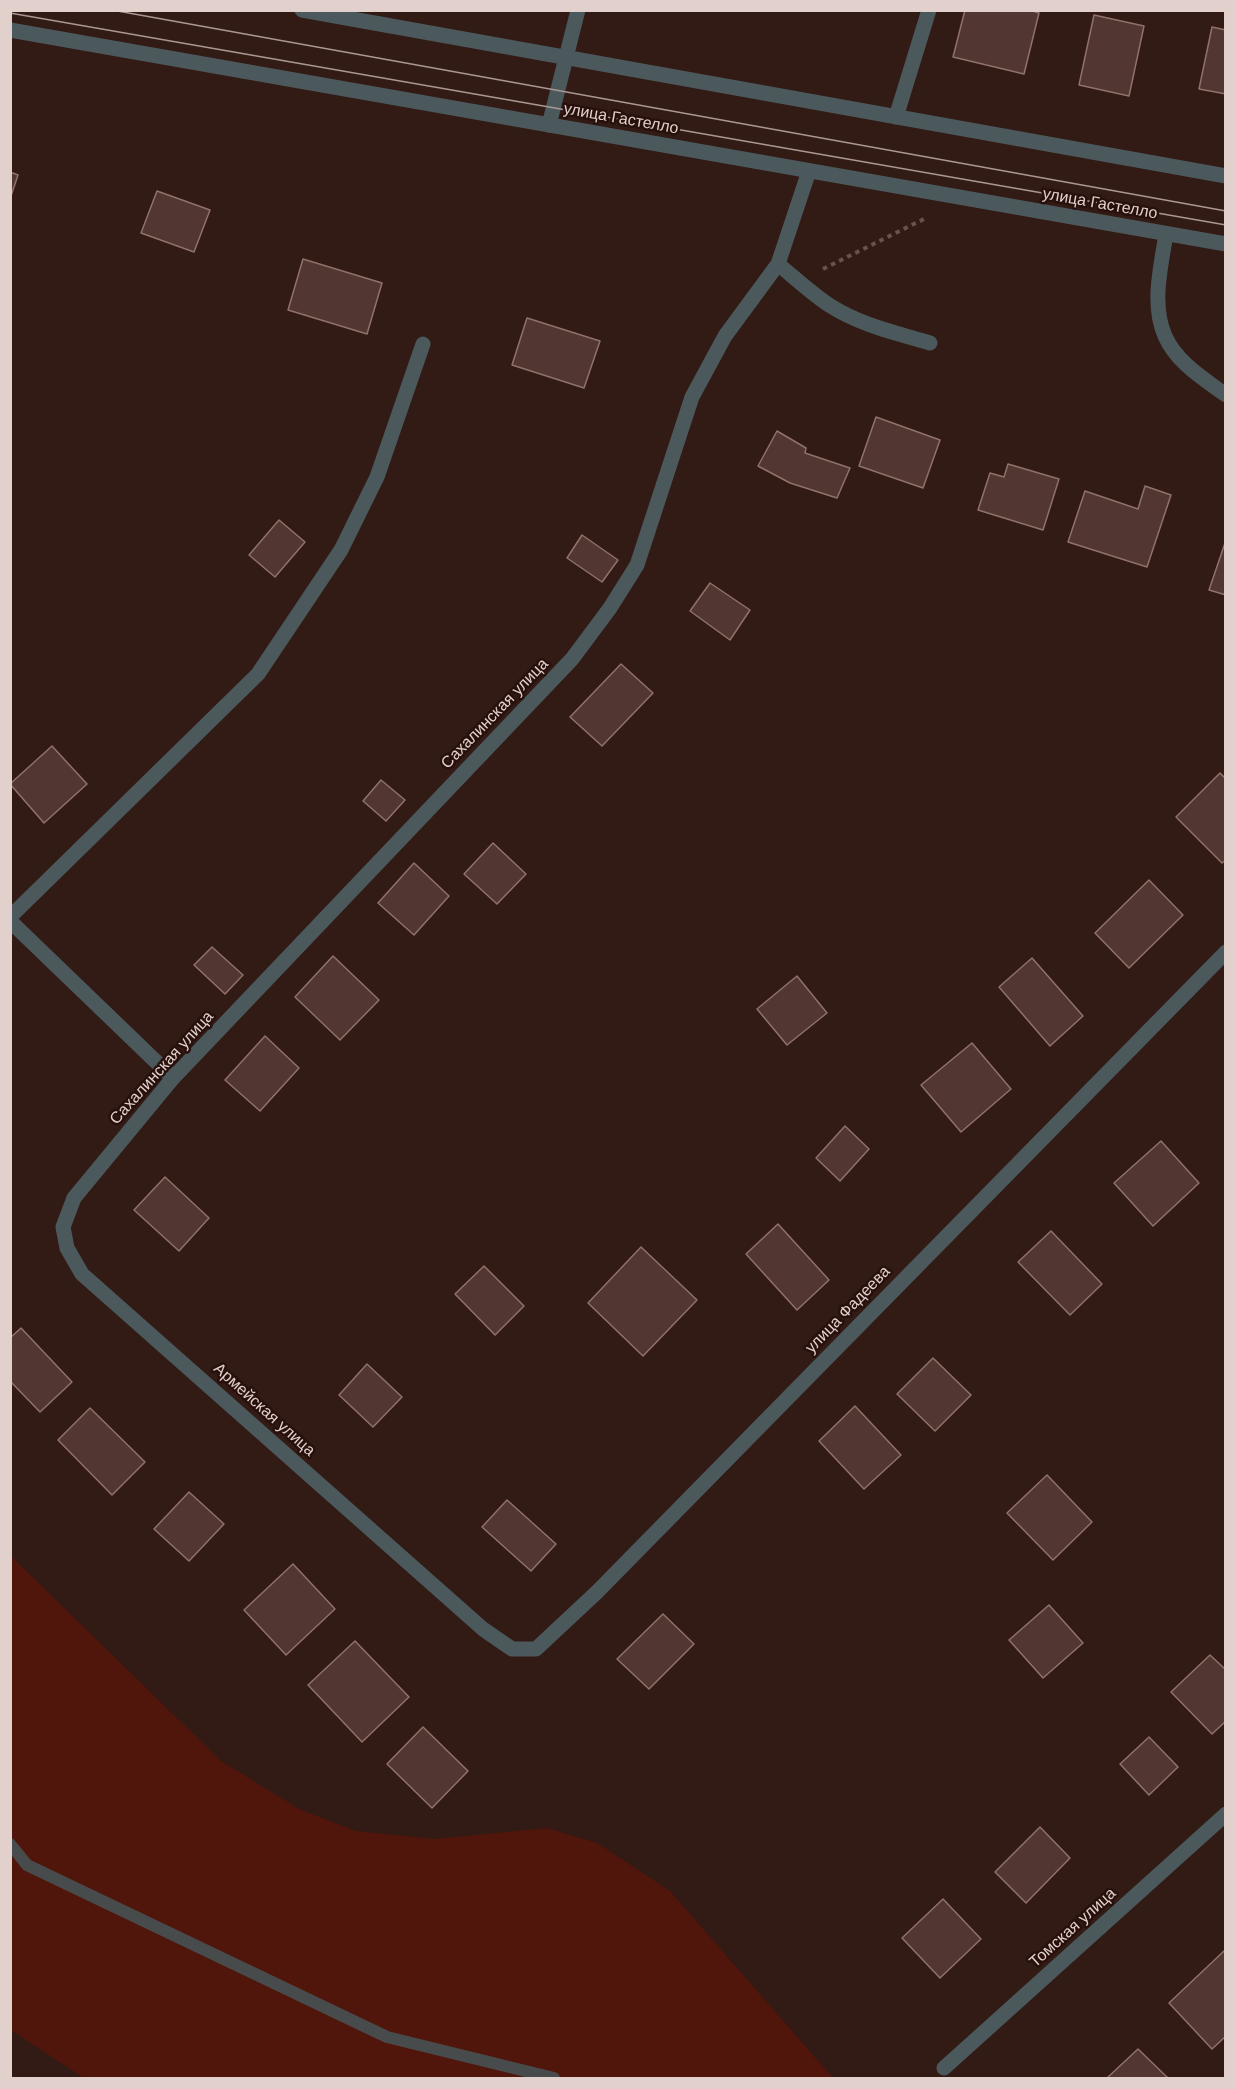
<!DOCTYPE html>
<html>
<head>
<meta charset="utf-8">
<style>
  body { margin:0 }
  #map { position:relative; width:1236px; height:2089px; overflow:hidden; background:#321a15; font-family:Arial,sans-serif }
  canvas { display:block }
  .frame { position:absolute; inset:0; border:12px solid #e1d0cc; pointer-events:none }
</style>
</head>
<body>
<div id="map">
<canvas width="1236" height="2089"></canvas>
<div class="frame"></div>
</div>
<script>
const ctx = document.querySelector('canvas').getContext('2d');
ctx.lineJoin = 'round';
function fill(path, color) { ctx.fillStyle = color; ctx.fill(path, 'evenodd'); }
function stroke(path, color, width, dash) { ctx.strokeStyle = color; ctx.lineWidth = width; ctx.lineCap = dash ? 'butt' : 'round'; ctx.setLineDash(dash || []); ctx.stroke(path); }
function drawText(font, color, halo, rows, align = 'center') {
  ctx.font = font + ' Arial,sans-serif'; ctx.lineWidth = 5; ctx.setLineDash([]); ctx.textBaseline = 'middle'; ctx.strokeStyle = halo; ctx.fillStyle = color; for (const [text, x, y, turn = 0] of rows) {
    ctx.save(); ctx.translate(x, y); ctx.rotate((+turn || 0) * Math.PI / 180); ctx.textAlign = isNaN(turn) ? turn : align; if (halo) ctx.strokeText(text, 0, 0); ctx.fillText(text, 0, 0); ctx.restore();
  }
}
fill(new Path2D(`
  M11,1556L221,1761L299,1809L356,1831L434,1839L547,1828L597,1843L670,1891L833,2078H84L11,2030Z`), '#50150b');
stroke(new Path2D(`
  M10,1844L27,1865L387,2037L554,2078`), '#484b4c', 12);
const building = new Path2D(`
  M965,10H1029L1039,13L1024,74L953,57Z
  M1094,15L1144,26L1129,96L1079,85Z
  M1212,27L1226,30V94L1199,89Z
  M10,172L18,175L10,199Z
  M157,191L210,210L194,252L141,233Z
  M303,259L382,283L367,334L288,310Z
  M527,318L600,341L584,388L512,365Z
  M876,417L940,440L923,488L859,466Z
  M777,431L806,448L805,453L850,468L837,498L790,483L758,466Z
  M1008,464L1059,479L1043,530L978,510L990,473L1004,477Z
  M1145,486L1171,495L1147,567L1068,542L1085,491L1138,509Z
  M279,520L305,542L275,577L249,555Z
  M582,535L618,560L602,582L567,558Z
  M1226,540V595L1209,590Z
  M710,583L750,610L730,640L690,611Z
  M621,664L653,693L602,746L570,717Z
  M52,746L87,784L44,823L10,784Z
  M1220,773L1226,779V860L1222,863L1176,817Z
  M381,780L405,800L386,821L363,801Z
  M493,843L526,874L497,904L464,874Z
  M414,863L449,896L414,935L378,903Z
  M1149,880L1183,915L1129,968L1095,933Z
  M212,947L243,975L225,994L194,965Z
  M333,956L379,1000L340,1040L295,997Z
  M1032,958L1083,1016L1050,1046L999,987Z
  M797,976L827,1013L787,1045L757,1009Z
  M265,1036L299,1068L260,1111L225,1080Z
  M972,1043L1011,1089L961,1132L921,1085Z
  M845,1126L869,1149L840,1181L816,1158Z
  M1161,1141L1199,1183L1153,1226L1114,1183Z
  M165,1177L209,1218L179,1251L134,1210Z
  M778,1224L829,1280L797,1310L746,1254Z
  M1051,1231L1102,1284L1070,1315L1018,1262Z
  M641,1247L697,1300L643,1356L588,1303Z
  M484,1266L524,1306L495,1335L455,1294Z
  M21,1328L72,1382L40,1412L10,1381V1338Z
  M933,1358L971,1395L935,1431L897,1394Z
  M367,1364L402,1397L373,1427L339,1395Z
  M855,1406L901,1455L864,1489L819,1441Z
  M90,1408L145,1462L112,1495L58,1440Z
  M1047,1475L1092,1522L1053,1560L1007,1513Z
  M189,1492L224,1524L189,1561L154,1529Z
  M507,1500L556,1544L531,1571L482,1527Z
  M293,1564L335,1609L286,1655L244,1610Z
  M1049,1605L1083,1643L1043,1678L1009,1640Z
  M663,1614L694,1644L649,1689L617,1659Z
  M355,1641L409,1697L362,1742L308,1685Z
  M1210,1655L1226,1670V1721L1212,1734L1171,1692Z
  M423,1727L468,1771L432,1808L387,1764Z
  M1149,1737L1178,1767L1149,1795L1120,1764Z
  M1040,1827L1070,1858L1026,1903L995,1872Z
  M943,1899L981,1939L940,1978L902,1938Z
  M1224,1951L1226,1953V2036L1212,2049L1169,2003Z
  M1138,2049L1168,2078H1107Z`);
fill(building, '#513631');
stroke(building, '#90726b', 1.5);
stroke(new Path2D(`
  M823,269L924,219`), '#68524d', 4, [4.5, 4.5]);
stroke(new Path2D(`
  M1166,234C1161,266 1151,305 1165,336C1176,362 1204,379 1226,395
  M778,264C795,278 811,293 829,305C860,325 896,333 930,343
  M10,921L173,1078`), '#4b595c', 15);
stroke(new Path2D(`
  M896,117L929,10
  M549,125L578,10
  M809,171L778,264L725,336L692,397L637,565L610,608L572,659L173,1078L74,1198L63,1227L67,1248L82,1274L483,1629L512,1649H536L597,1592L1226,952
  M10,917L258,674L341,550L377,477L423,344
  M944,2068L1226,1814`), '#4b595c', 15);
stroke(new Path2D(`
  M302,10L1226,176
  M10,30L1226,244`), '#4b595c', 15);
stroke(new Path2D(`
  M112,10L1226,211
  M10,13L1226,225`), '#aa9793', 1.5);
drawText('16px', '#e1d0cc', '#28100c', [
  ["улица Гастелло",621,119,10],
  ["улица Гастелло",1100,204,10],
  ["Сахалинская улица",495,714,-46],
  ["Сахалинская улица",162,1068,-48],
  ["улица Фадеева",848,1310,-46],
  ["Армейская улица",264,1410,42],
  ["Томская улица",1073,1928,-42]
]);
</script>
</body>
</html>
